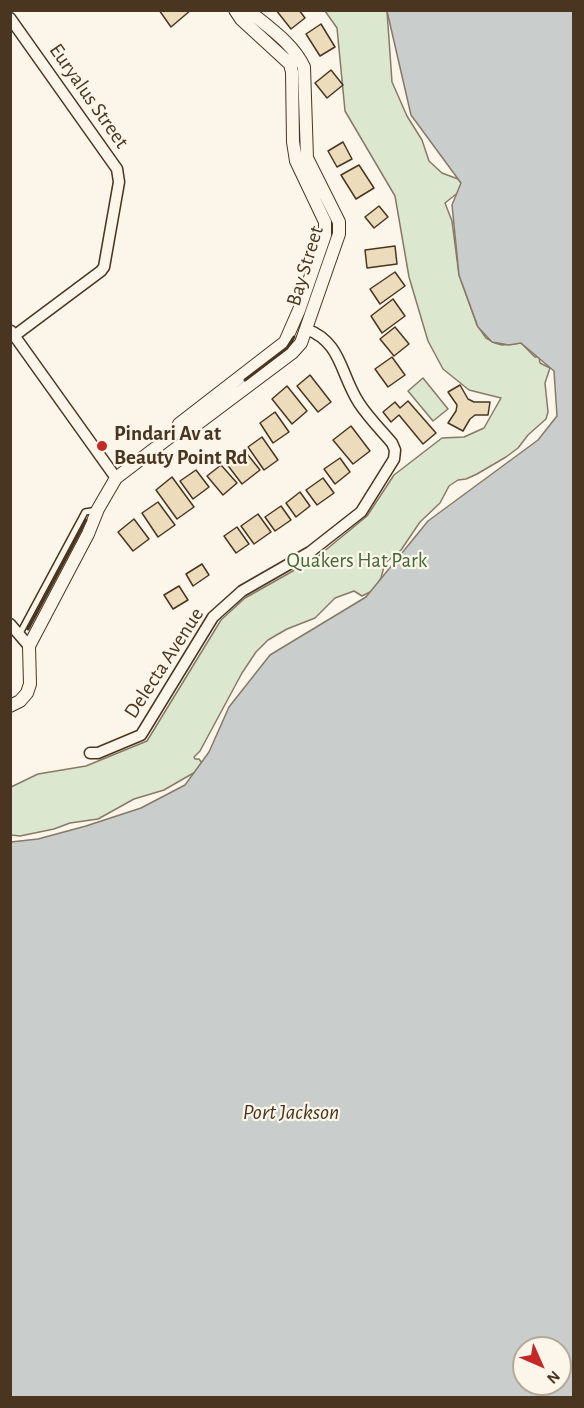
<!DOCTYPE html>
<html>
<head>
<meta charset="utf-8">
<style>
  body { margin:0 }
  #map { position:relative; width:584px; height:1408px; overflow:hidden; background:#fbf6e9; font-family:"Alegreya Sans",sans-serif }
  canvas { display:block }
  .frame { position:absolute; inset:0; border:12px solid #4a3520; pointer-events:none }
  .north { position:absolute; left:512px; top:1336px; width:60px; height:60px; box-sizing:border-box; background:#fbf6e9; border:2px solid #b4a999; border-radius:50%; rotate:135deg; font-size:16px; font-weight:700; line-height:24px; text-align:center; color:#4a3520 }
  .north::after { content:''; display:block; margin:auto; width:21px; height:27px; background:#c62828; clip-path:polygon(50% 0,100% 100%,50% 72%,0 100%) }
</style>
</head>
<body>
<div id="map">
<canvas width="584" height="1408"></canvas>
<div class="frame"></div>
<div class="north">N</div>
</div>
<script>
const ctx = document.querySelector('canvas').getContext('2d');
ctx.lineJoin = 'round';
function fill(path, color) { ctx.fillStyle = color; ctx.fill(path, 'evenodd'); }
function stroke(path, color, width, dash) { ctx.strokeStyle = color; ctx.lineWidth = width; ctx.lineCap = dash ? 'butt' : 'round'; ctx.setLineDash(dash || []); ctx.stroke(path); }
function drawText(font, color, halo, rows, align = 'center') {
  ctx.font = font + ' "Alegreya Sans",sans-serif'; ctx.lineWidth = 4.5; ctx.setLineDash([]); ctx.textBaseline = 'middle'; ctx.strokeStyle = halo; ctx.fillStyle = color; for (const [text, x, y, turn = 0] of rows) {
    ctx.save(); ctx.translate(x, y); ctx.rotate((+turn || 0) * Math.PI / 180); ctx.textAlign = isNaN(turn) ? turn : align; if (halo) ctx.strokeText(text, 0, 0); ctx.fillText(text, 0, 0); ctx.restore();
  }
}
const green = new Path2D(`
  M325,11H387L392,82L407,116L422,140L429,161L442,173L458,179L461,183L460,191L445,203L452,221L459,275L477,325L486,338L495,343L502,345L521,343L535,357H539L540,363L550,368L545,383L548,412L546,419L528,435L518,448L506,457L477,474L466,479L458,480L449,486L440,503L420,522L401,550L385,563L381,578L374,590L362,596L354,591L335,598L315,618L287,629L268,640L256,652L242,673L200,751L194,757L195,759H199L202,763L197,771L164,790L134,799L98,819L70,823L54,829L20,836L11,835V787L38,774L86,766L147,741L221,620L245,598L316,558L367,516L394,475L442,438L464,437L484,428L501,398L469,390L443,369L428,341L409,277L395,196L345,111L337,28Z
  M423,378L448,409L433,421L408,391Z`);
fill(green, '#dce7d0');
stroke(green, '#887966', 1.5);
const water = new Path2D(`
  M387,11H573V1397H11V842L38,839L86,826L141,808L185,785L209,752L229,707L270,655L366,597L428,521L538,440L557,416L554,371L521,343L509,345L492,342L478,327L459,275L452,205L461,183L411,115ZM524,1348H560V1384H524Z`);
fill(water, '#c9cecd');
stroke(water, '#887966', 1.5);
const building = new Path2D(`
  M159,10H191L171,27Z
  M276,10H299L305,18L291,29Z
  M321,24L335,47L320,56L306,34Z
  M331,70L343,85L327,98L315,83Z
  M343,142L352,159L337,167L328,151Z
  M359,165L374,188L356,199L341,175Z
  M379,206L388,217L374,228L365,217Z
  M395,246L397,264L367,268L365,250Z
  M395,272L405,286L380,304L370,289Z
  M393,299L405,316L382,333L371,316Z
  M395,327L409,344L394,356L380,339Z
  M392,357L405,375L388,387L375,369Z
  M310,375L331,402L318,412L297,386Z
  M460,385L468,399L474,402H490L488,415H475L470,419L463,431L448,423L456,411L457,405L448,392Z
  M287,386L307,411L292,424L272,399Z
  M408,401L436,433L423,444L399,415L391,422L383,412L395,402L400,408Z
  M275,412L289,432L273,443L260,423Z
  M351,426L370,451L353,464L333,440Z
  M262,437L278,460L264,470L248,447Z
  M244,450L260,470L242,484L226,463Z
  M340,458L350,472L335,484L324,469Z
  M221,465L237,483L223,495L207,476Z
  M196,470L209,487L193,499L180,481Z
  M172,477L194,507L177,519L156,490Z
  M323,478L334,493L317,505L306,490Z
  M300,492L310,506L296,517L286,503Z
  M158,502L175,525L158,537L142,513Z
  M281,506L291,520L275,531L265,517Z
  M258,514L271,532L254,544L241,526Z
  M134,519L149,539L133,551L118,532Z
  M237,527L249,544L236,553L224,536Z
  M202,564L209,575L193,586L186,574Z
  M179,586L188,600L173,609L164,595Z`);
fill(building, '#ecdcbc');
stroke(building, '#4a3520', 1.5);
const service = new Path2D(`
  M19,635L85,512L97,510`);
const minor = new Path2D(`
  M10,18L117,169L119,182L104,267L101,271L14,336
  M11,331L116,478
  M10,624L29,646
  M90,753H98L141,735L213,617L242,591L310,552L361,512L394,459L395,450L392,443C381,430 368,417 359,403C340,374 342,342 306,329`);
const tertiary = new Path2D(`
  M175,433L188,431L292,353L301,343L339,234V222L307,158L304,67C293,43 268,27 248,10
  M10,706L20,701L27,693L30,684L29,646L88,534L98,509L116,478L175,433L179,424L285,342L299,310L325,235V222L296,161L293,142L292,72L290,64L241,19L235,10`);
stroke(service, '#4a3520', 8);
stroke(minor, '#4a3520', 13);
stroke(tertiary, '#4a3520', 14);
stroke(service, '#fbf6e9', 5);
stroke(minor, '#fbf6e9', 10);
stroke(tertiary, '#fbf6e9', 12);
stroke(new Path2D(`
  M245,380L287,348L294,337
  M28,629L86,520`), '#4a3520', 3);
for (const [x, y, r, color] of [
  [102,446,6,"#c62828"]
]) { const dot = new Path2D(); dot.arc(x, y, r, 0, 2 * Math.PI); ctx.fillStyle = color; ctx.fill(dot); stroke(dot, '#fbf6e9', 2); }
drawText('21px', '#4a3520', '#fbf6e9', [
  ["Euryalus Street",89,96,55],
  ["Bay Street",305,266,-73],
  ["Delecta Avenue",164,663,-57]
]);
drawText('bold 21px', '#4a3520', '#fbf6e9', [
  ["Pindari Av at",114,434],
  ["Beauty Point Rd",114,458]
], 'left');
drawText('21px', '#436837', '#fbf6e9', [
  ["Quakers Hat Park",357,561]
]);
drawText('italic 22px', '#4a3520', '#fbf6e9', [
  ["Port Jackson",291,1112]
]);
</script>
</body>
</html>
